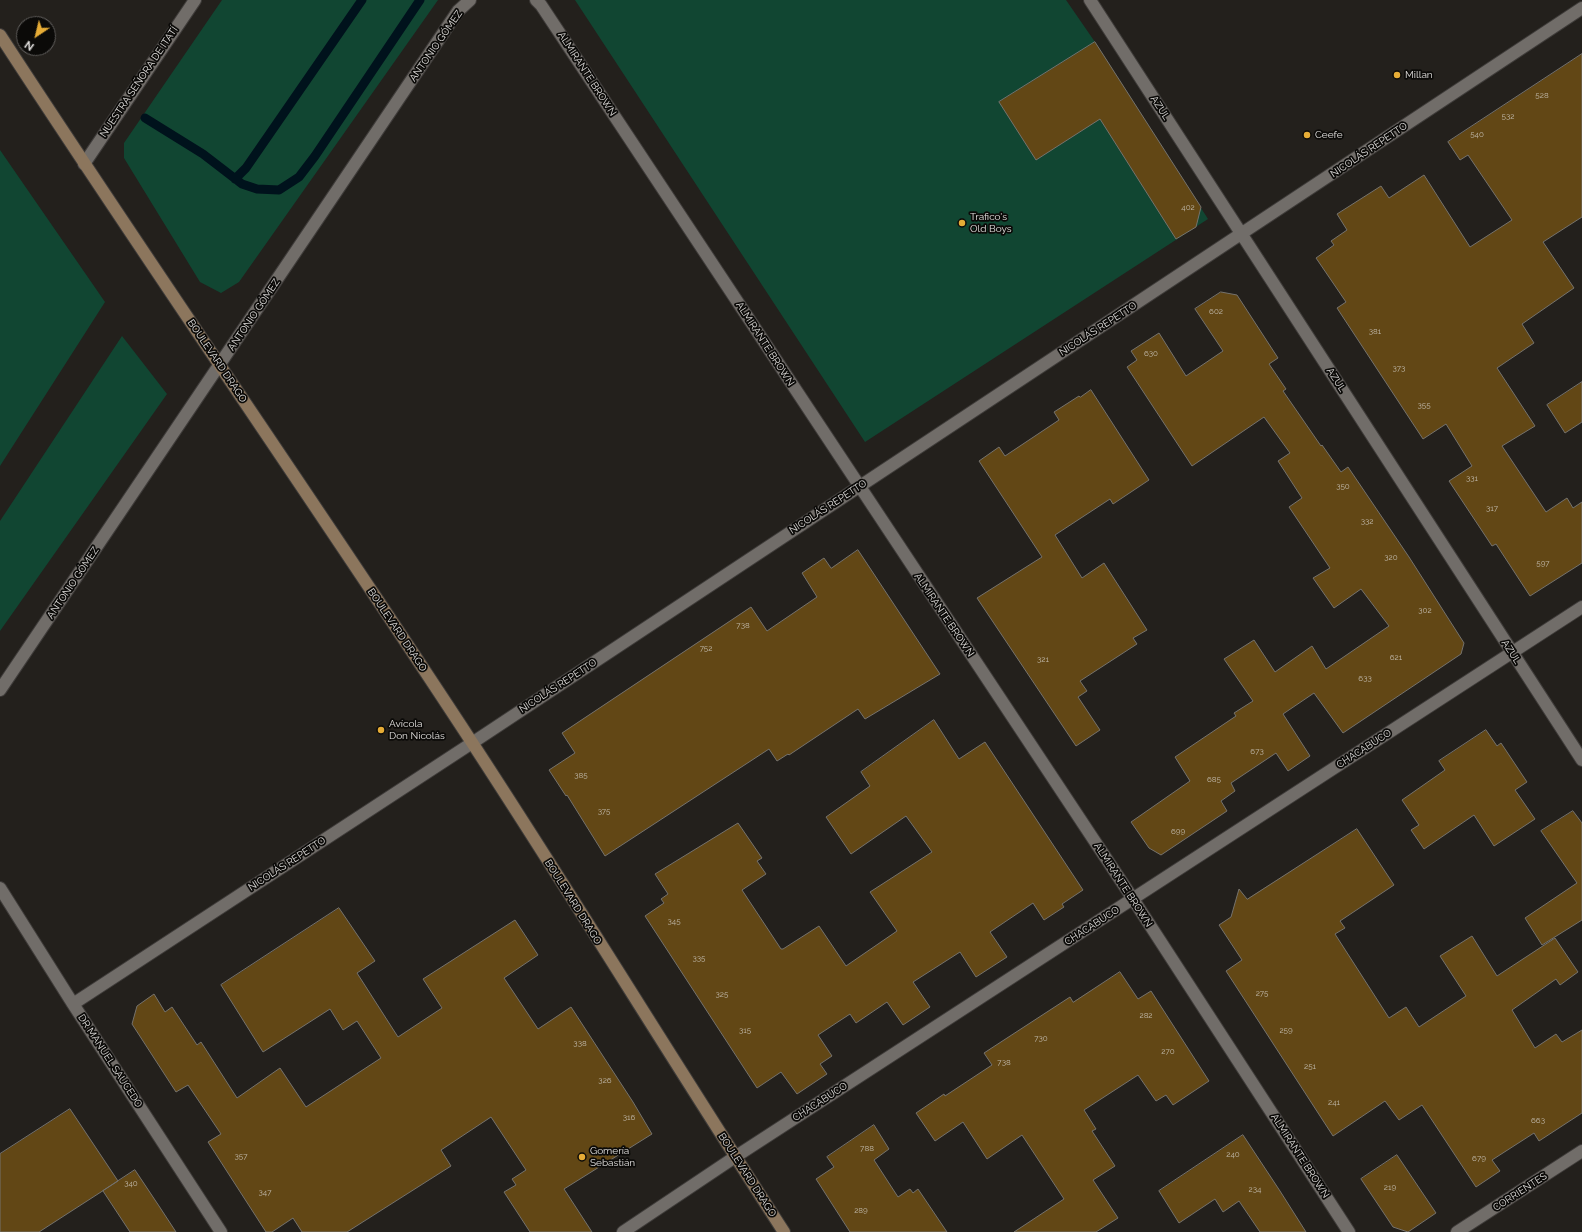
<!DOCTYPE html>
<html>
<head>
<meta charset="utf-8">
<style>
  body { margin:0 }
  #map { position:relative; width:1582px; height:1232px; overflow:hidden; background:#23201c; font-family:Raleway,sans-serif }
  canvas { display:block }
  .north { position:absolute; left:16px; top:16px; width:40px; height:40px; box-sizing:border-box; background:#0b0a08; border:1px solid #615f5d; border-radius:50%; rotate:215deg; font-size:11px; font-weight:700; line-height:16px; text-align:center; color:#e1dfdd }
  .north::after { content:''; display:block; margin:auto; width:14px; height:18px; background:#e6ac36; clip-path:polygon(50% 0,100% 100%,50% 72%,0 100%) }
</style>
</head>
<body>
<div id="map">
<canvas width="1582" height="1232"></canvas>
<div class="north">N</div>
</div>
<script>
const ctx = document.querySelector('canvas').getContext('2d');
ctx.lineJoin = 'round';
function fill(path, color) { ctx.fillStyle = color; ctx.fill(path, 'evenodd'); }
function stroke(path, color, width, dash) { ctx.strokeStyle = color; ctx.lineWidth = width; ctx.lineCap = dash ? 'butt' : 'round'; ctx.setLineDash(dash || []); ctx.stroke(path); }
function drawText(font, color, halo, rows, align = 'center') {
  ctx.font = font + ' Raleway,sans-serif'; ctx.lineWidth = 3.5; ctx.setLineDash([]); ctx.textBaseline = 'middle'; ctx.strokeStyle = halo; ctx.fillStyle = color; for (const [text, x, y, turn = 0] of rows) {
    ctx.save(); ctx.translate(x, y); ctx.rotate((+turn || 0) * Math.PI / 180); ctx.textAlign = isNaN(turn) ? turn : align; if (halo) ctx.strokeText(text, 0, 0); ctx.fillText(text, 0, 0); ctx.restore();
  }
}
fill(new Path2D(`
  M222,0H438L239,282L221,293L200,282L124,158V143Z
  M575,0H1066L1095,42L1208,219L865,442Z
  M0,150L105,302L0,466Z
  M122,336L167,394L0,631V521Z`), '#114632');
stroke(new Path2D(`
  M145,118L203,154L242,184L257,189L279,190L299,177L315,156L420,0
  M235,179L246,168L362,0`), '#00121c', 9);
const building = new Path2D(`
  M1095,42L1201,207L1196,227L1176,239L1100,119L1036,160L999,102Z
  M1582,54V217L1543,242L1574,288L1522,324L1534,343L1497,368L1535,426L1502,446L1546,512L1567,498L1573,508L1582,502V563L1530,596L1496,544L1492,546L1449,481L1472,466L1446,424L1423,439L1337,308L1346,302L1316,258L1334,245L1331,241L1347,230L1337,214L1381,186L1389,198L1424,175L1470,247L1512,220L1468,155L1460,160L1448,142Z
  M1221,292L1237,295L1278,358L1269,364L1286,389L1283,391L1321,446L1322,445L1341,472L1348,467L1409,557L1464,643L1461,654L1343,733L1314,693L1283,714L1310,756L1288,771L1276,753L1231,783L1235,791L1221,801L1227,811L1161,855L1149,848L1131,822L1190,781L1175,757L1236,716L1234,713L1253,701L1224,659L1254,640L1275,672L1312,646L1326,669L1389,626L1361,589L1334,608L1313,578L1330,568L1289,507L1302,498L1278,461L1290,453L1264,417L1192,466L1127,367L1137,360L1131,351L1159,333L1186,376L1223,351L1195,309Z
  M1582,382V422L1565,433L1547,405Z
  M1091,390L1149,480L1113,504L1110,499L1055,535L1082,578L1104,563L1147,630L1133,638L1137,644L1080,681L1087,691L1078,697L1100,730L1076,746L977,598L1042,557L979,461L999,447L1005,456L1059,420L1054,412L1079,396L1080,397Z
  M858,550L940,674L865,719L858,709L789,755L788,754L777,761L769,749L605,856L567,795L566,796L549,770L575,753L562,733L751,607L767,631L817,597L802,573L824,558L831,568Z
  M934,720L959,759L985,742L1083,890L1062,904L1064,907L1044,920L1033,903L990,932L1007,957L976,977L960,952L913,982L930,1007L903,1025L887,1002L856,1023L850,1014L818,1035L832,1056L820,1064L827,1074L797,1094L781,1072L757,1088L645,916L664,903L661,899L668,894L655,874L738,823L762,858L757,861L766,874L742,890L781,949H783L819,926L846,966L897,931L870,892L932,852L906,816L851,854L826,817L870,786L861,772Z
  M1486,730L1497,746L1501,743L1527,782L1515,790L1535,819L1494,846L1474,815L1424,849L1411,830L1419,825L1402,800L1445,770L1439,761Z
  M1573,811L1582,823V920L1542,945L1525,918L1577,883L1541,831Z
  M1357,829L1394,885L1340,921L1345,928L1335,934L1389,1018L1406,1007L1419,1027L1466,996L1440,956L1472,936L1497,976L1555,938L1578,972L1560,985L1556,979L1512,1010L1535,1048L1556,1034L1562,1042L1582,1030V1113L1539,1141L1534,1133L1492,1160L1500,1171L1476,1187L1422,1105L1399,1120L1385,1101L1333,1136L1226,971L1242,960L1219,925L1231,917L1239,889L1247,899Z
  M339,908L375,961L357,973L398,1037L442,1008L423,979L515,920L538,955L504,978L538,1029L571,1007L633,1102L652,1134L564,1189L592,1232H530L504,1192L516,1185L512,1179L526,1170L491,1117L441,1150L451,1166L347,1232H302L293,1218L272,1232H266L208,1142L221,1134L188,1085L176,1092L132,1024L137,1006L154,994L165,1012L172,1007L197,1045L201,1042L237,1098L280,1068L306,1107L381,1058L357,1021L343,1030L330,1009L263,1052L221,985Z
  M1120,972L1138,999L1151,991L1209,1081L1173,1105L1166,1095L1156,1101L1138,1075L1084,1110L1096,1129L1092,1131L1115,1166L1093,1180L1118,1218L1096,1232H1014L1064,1199L1022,1135L987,1159L963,1122L935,1141L916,1113L944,1094L945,1096L992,1065L984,1053L1070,997L1073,1002Z
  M70,1109L118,1181L39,1232H0V1154Z
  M874,1125L889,1149L874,1160L898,1197L910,1189L913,1193L918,1189L947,1232H850L816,1179L834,1167L827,1157Z
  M1243,1135L1280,1191L1306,1232H1260L1239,1201L1223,1212L1215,1199L1179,1223L1159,1191Z
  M1397,1155L1436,1213L1408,1232L1393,1227L1361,1179Z
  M135,1170L159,1206L176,1232H130L103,1191Z`);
fill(building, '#624715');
stroke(building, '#75726d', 1);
const street = new Path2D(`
  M536,0L541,5L1133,899L1349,1232
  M1090,0L1582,760
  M84,164L195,0
  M0,690L458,11L470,0
  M0,888L73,1004L221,1232
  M73,1004L472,743L1582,8
  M623,1232L735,1157L1582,607
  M1457,1232L1582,1151`);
const secondary = new Path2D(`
  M0,35C154,272 316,504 471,741C577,903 678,1069 784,1232`);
stroke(street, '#3f3c3a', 14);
stroke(secondary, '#3f3c3a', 14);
stroke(street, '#716d69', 12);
stroke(secondary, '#8c765d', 12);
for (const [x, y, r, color] of [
  [1397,75,4,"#e6ac36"],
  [1307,135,4,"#e6ac36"],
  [962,223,4,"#e6ac36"],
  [381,730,4,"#e6ac36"],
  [582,1157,4,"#e6ac36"]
]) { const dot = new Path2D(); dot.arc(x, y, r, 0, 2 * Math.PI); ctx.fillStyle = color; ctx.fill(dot); stroke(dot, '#0b0a08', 1.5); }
drawText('8px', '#c1b9ab', null, [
  ["528",1542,96],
  ["532",1508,117],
  ["540",1477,135],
  ["402",1188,208],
  ["602",1216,312],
  ["381",1375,332],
  ["630",1151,354],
  ["373",1399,369],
  ["355",1424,406],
  ["331",1472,479],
  ["350",1343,487],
  ["317",1492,509],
  ["332",1367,522],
  ["320",1391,558],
  ["597",1543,564],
  ["302",1425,611],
  ["738",743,626],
  ["752",706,649],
  ["621",1396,658],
  ["321",1043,660],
  ["633",1365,679],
  ["673",1257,752],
  ["385",581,776],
  ["685",1214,780],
  ["375",604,812],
  ["699",1178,832],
  ["345",674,922],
  ["335",699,959],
  ["275",1262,994],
  ["325",722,995],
  ["282",1146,1016],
  ["315",745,1031],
  ["259",1286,1031],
  ["730",1041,1039],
  ["338",580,1044],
  ["270",1168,1052],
  ["738",1004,1063],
  ["251",1310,1067],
  ["326",605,1081],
  ["241",1334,1103],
  ["316",629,1118],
  ["663",1538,1121],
  ["788",867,1149],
  ["240",1233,1155],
  ["357",241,1157],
  ["679",1479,1159],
  ["340",131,1184],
  ["219",1390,1188],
  ["234",1255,1190],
  ["347",265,1193],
  ["289",861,1211]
]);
drawText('10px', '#e1dfdd', '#0b0a08', [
  ["ANTONIO GÓMEZ",436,46,-55],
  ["ALMIRANTE BROWN",587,74,57],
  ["NUESTRA SEÑORA DE ITATÍ",139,82,-56],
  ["AZUL",1160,108,57],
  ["NICOLÁS REPETTO",1369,150,-34],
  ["ANTONIO GÓMEZ",254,315,-56],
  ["NICOLÁS REPETTO",1098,329,-33],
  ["ALMIRANTE BROWN",765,344,57],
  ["BOULEVARD DRAGO",217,361,56],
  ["AZUL",1336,380,57],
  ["NICOLÁS REPETTO",828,507,-33],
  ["ANTONIO GÓMEZ",73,583,-56],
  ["ALMIRANTE BROWN",944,615,56],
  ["BOULEVARD DRAGO",397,630,56],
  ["AZUL",1511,652,57],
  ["NICOLÁS REPETTO",558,686,-33],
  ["CHACABUCO",1364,749,-33],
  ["NICOLÁS REPETTO",287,864,-33],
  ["ALMIRANTE BROWN",1123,885,57],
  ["BOULEVARD DRAGO",573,902,58],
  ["CHACABUCO",1092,926,-33],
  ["DR MANUEL SAUCEDO",110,1061,57],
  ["CHACABUCO",820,1102,-33],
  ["ALMIRANTE BROWN",1300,1156,57],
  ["BOULEVARD DRAGO",747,1175,57],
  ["CORRIENTES",1520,1192,-33]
]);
drawText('10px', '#e1dfdd', '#0b0a08', [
  ["Millan",1405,75],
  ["Ceefe",1315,135],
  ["Trafico's",970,217],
  ["Old Boys",970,229],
  ["Avícola",389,724],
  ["Don Nicolás",389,736],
  ["Gomería",590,1151],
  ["Sebastián",590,1163]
], 'left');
</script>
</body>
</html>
